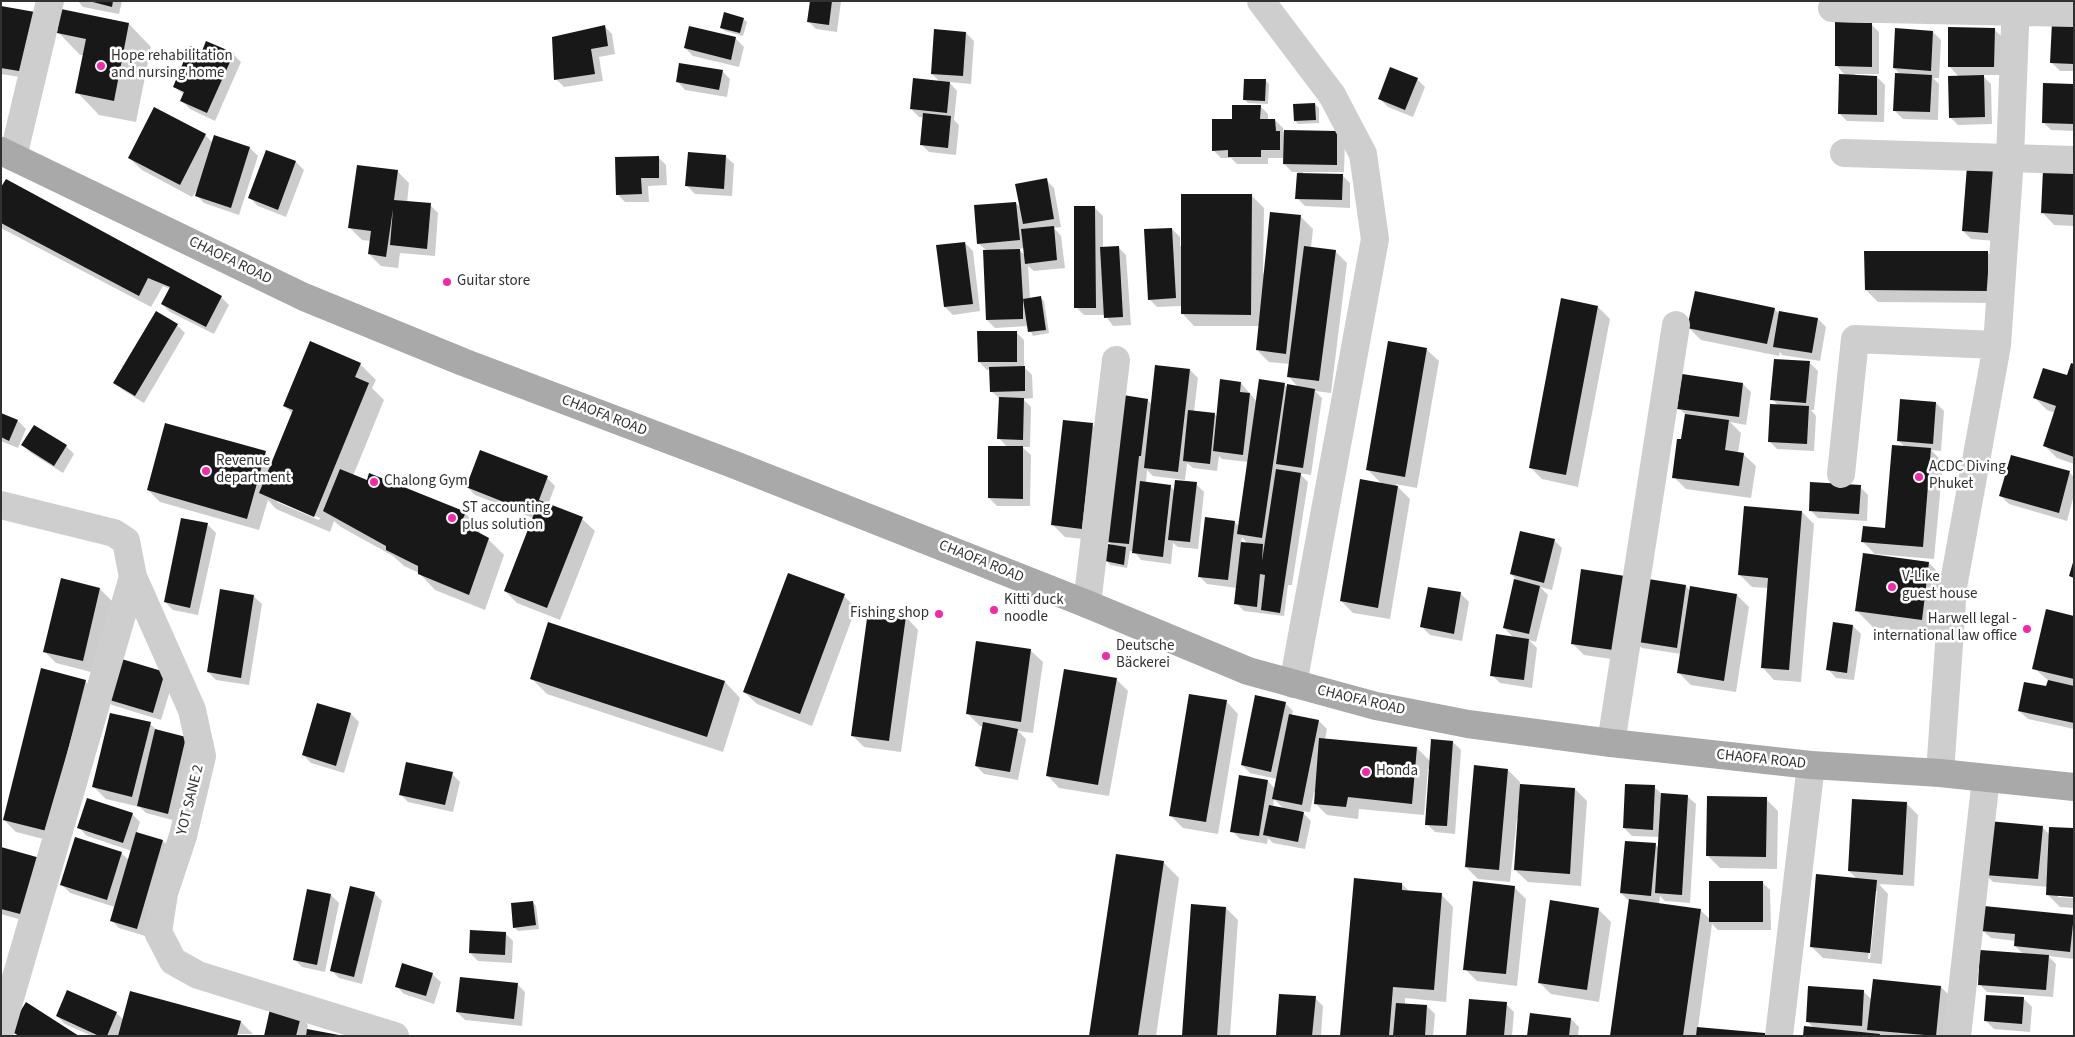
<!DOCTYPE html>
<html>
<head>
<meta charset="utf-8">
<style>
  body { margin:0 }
  #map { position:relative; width:2075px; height:1037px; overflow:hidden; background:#fff; font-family:"Source Sans 3",sans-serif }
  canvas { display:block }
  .frame { position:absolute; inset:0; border:2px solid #313131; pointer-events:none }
</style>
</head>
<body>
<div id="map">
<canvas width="2075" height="1037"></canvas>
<div class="frame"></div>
</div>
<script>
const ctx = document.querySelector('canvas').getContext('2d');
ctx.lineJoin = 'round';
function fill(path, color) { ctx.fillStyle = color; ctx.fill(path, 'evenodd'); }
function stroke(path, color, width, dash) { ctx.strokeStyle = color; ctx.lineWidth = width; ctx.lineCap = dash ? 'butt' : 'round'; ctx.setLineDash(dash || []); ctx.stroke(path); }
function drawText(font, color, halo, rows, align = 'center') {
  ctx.font = font + ' "Source Sans 3",sans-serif'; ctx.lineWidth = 5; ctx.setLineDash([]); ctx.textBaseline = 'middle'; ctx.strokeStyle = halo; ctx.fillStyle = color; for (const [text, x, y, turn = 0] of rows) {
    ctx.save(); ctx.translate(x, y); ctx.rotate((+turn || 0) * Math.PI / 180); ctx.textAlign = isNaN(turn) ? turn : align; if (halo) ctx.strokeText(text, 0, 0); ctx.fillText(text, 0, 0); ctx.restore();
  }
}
fill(new Path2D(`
  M78,1H122L119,14L83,7Z
  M811,1H841L837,32L816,29L808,21Z
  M1,7L33,79L1,74Z
  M62,11L129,24L151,47L136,122L99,115L77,92L84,55H80L58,32Z
  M743,19L747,22L743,36L725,31L721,28Z
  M1871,24L1879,32V74H1855V76L1877,77L1885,85L1884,122L1847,121L1839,113L1846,76L1836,65Z
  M2074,25V71H2060L2052,63Z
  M604,26L612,34L615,54L599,57L603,81L564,87L556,79Z
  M690,27L736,39L744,47L739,67L693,56L685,48Z
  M1994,29L2002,37V75H1982L1991,84L1992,124L1958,125L1950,117L1959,77L1949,66Z
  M1933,32L1941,40L1939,78H1933L1939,84L1938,120L1903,119L1895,111L1901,75L1894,68Z
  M966,33L974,41L971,84L949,82L957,91L954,120L959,125L956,155L929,152L921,144L924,117H919L911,109L940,82L932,74Z
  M203,53L233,54L241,62L215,121L190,109L182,101L184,95L174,86Z
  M722,71L730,79L727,97L685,90L677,81Z
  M1417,79L1425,87L1413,117L1388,107L1380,99Z
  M1266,81L1269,84L1268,104L1248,103L1244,99Z
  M2074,86V131L2051,130L2043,122Z
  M1315,104L1319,108V123L1298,124L1295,121Z
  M1260,106L1268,114V120H1275L1283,128V132H1337L1345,140L1344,172H1303V174L1342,175L1350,183V208L1305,206L1297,198L1298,172H1292L1284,164V158H1268V164H1237L1231,158H1221L1213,150L1233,120Z
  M205,135L213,143L215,136L250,148L258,156L239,215L204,203L196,195L198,189L192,197L142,170L129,158Z
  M267,151L296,162L304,170L286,217L258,206L250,198Z
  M725,156L734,164L732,196L695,194L687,186Z
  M658,157L666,165L667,185L648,186L649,202H625L617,194Z
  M2074,165V226L2054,225L2042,212Z
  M1992,169L2000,177L1996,241L1971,239L1963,231Z
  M397,171L409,183L407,203L430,205L438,213L435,256L400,253L398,268L381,266L369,254L371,241L362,240L350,228Z
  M6,180L221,297L229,305L214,334L170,312L162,304L170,289L163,286L151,307L1,228V190Z
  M1046,180L1054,188L1061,227L1054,228L1061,236L1065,268L1034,271L1028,266L1030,299L1040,297L1044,301L1049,333L1033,336L1028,326L995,328L987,320V251L978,243L1016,203L1021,208ZM1024,248L1025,255L1018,249Z
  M1252,196L1264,208L1263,274L1301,217L1313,229L1311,248L1335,251L1347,263L1331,393L1315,391L1322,398L1311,475L1299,473L1308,482L1292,585H1288L1284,616L1244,611L1236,603L1237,588L1207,584L1199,576L1234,522L1239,526L1248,462L1222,459L1219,456L1217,471L1193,468L1187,463L1185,480L1153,476L1147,470L1146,483L1170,486L1175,491L1196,484L1204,492L1198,549L1178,547L1173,543L1171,564L1141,560L1134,551H1130L1127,568L1110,565L1107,561L1113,546L1108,541L1148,400L1152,405L1190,370L1198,378L1194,411L1214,414L1218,417L1241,383L1257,402L1284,384L1288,388H1299L1289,377L1290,364L1269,362L1257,350L1259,326H1194L1182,313V306L1157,307L1149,299L1172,229L1180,237V246H1182ZM1242,537L1248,544L1241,543Z
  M1095,208L1103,216V248L1118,247L1126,255L1131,325L1113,326L1105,315H1084L1076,307Z
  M965,243L973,251L980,311L953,315L945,307Z
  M1988,253L2000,265V303L1878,302L1866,290Z
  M1598,307L1610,319L1578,487L1542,479L1530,467Z
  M1774,309L1780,314L1818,319L1826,327L1820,361L1782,355L1780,352L1779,356L1701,340L1689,328Z
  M156,313L177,325L185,333L144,403L123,390L115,382Z
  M1016,332L1024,340V367L1032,375L1033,398L1023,399L1031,407L1030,447H1022L1031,455L1030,506H997L989,498L1007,447L999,438L1000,399L991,391L990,370H987L979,362Z
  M1426,349L1439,361L1417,488L1395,484L1410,499L1390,619L1353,613L1341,601L1382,484L1367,469Z
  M1810,363L1818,371L1814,410H1811L1816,416L1814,451L1777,449L1769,441L1779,406L1772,399Z
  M360,364L376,380L372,388L384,400L353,476L465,513L481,529L479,534L488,539L504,555L485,610L435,590L419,573L404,566L393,556L341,527L334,521L330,532L276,509L268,500L259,530L160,502L148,490L265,453L274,461L293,414L284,406ZM277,500L320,518L319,520L277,502Z
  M2074,365V464L2057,458L2045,446L2055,413L2047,410L2035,398L2068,377Z
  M1743,384L1751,392L1746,425L1730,422L1741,433L1738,453L1743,454L1756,466L1751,498L1686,489L1674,477L1686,415L1679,408Z
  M1936,403L1944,411L1941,451L1931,450L1943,462L1934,559L1875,554L1863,542L1886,529L1905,447L1898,440Z
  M1,414L18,421L26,429L18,448L1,441Z
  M1092,425L1105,437L1093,540L1065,537L1053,525Z
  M34,427L66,446L74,454L63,473L31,453L23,445Z
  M2012,456L2070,473L2074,477V495L2067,521L2009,504L2001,496Z
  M547,478L555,486L548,505L582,519L595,531L560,620L517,603L505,591L533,518L475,495L467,487Z
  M1860,487L1868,495L1867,521L1818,518L1810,510Z
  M1802,512L1814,524L1801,682L1774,680L1762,667L1768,588L1752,587L1740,575Z
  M208,525L216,533L198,615L173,610L165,602Z
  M1554,540L1562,548L1552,590L1540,587L1548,595L1536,642L1529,640L1537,648L1532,688L1500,683L1492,675L1514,638L1504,628L1516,579L1511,574Z
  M1929,563L1945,579L1937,635L1873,627L1857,611Z
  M61,580L100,589L112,601L95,673L56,663L44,651Z
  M1686,586L1691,592L1737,595L1749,607L1736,692L1691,685L1679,673L1681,654L1642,648L1635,642L1632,662L1584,655L1572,643Z
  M1429,588L1461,594L1469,602L1462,641L1430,635L1422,627Z
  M253,596L262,604L249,685L216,680L208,672Z
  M844,596L856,608L812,726L757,704L744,692Z
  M906,617L918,630L901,752L864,747L852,735Z
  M2074,617V729L2028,719L2019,711L2047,688L2049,681L2034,668Z
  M1853,626L1861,634L1854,680L1836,678L1828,669Z
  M1030,650L1043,662L1033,733L1018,731L1026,739L1018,780L984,774L976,766L984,727L980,726L968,714Z
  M116,659L173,681L161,720L112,705L104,697Z
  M531,678L725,682L740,698L723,752L547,694Z
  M1116,679L1128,691L1109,796L1059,788L1047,775Z
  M85,681L97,693L59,843L16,832L4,820Z
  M1226,701L1238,714L1218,834L1183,828L1170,815Z
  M1285,703L1293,711L1292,716L1319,721L1327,729L1325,739L1417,748L1431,762L1453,742L1461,750L1455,834L1435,832L1427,824L1430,769H1428L1424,815L1359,809L1358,819L1327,815L1315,803L1316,793L1314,792L1310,812L1301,811L1311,821L1305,849L1273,843L1268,838L1267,844L1240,839L1232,831L1268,781L1275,789L1277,779L1250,773L1242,765ZM1274,799L1284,809L1273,807Z
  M317,704L351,714L359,722L344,773L311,763L303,755Z
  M150,724L158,731L186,738L194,746L176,821L146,813L140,807L106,799L94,787Z
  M1508,770L1520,782V785L1575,789L1587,801L1581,886L1528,882L1515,870L1519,818H1517L1510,882L1478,879L1466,867Z
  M452,774L460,782L453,812L408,802L400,794Z
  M1654,787L1663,795L1687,796L1696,804L1690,903L1665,901L1660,896L1659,904L1700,910L1710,919L1762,882L1770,890L1771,930H1718L1712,924L1698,1028L1766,1036H1612L1629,901L1621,893L1655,845L1659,848L1660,837L1632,836L1624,828Z
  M1766,799L1778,811L1777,869L1720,868L1708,856Z
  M1906,803L1918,815L1914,886L1879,884L1888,894L1882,964L1823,958L1811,946L1858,880L1849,871ZM1875,891H1877L1870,959H1868Z
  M132,814L140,822L136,834L163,841L171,849L145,936L119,928L111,920L115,907L70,893L62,885L121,853L129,860L132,851L87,836L79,828Z
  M2042,827L2050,835L2058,897L2074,898V908L2060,907L2048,895V887L1993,882L1985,874Z
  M1,849L32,923L1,914Z
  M1163,862L1179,878L1156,1036H1091Z
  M1402,884L1410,892L1441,894L1453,907L1446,1002L1405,998V1005L1427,1006L1435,1014L1433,1036H1342Z
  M1514,887L1526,899L1517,986L1477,981L1465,969Z
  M374,893L382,901L362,984L339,978L331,970Z
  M331,895L339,903L325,972L302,967L294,959Z
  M533,902L536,906L539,929L518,931L514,927Z
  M1226,908L1238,920L1230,1036H1183Z
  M1599,910L1611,922L1599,1002L1551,994L1539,982Z
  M2074,917V959L2048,956L2056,964L2053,997L1987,992L1979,984L2024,955L2015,946L2016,941L1991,938L1982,930Z
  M505,933L513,941L512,963L478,961L470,953Z
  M432,974L441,982L434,1004L404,994L396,986Z
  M517,984L525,992L522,1026L465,1020L457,1012Z
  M1941,987L1953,999L1949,1036H1804L1814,1028L1807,1021L1864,992L1872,1000Z
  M1315,998L1323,1006L1321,1036H1278L1277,1034Z
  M2024,999L2032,1007L2030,1032L1994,1029L1986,1021Z
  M1506,1004L1514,1012L1512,1036H1467Z
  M116,1013L124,1020L241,1022L253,1034L92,1036L65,1024L57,1016Z
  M300,1017L308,1025L307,1030L337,1036H265Z
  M1571,1019L1579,1027L1578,1036H1529Z`), '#0003');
fill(new Path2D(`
  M89,1H113L112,7Z
  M810,1H832L829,25L807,22Z
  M1,6L35,12L25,72L1,68Z
  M61,9L129,23L114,101L75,93L86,39L57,33Z
  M724,12L744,18L740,33L720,28Z
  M1835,22L1872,23V67L1835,66Z
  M2052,22L2074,23V64L2050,63Z
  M605,25L608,46L591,49L595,74L554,80L552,37Z
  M689,26L736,37L731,60L684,48Z
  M1948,27L1995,28L1994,67H1948Z
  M1895,28L1933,31L1931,71L1893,68Z
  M934,29L966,32L963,76L931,74Z
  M206,41L234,53L207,113L180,101L184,92L173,87L190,46L202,51Z
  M679,63L723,70L719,90L676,82Z
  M1390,67L1418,78L1405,110L1378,99Z
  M1895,73L1932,75L1930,112L1893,111Z
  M1839,74L1877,76V115L1838,114Z
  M1984,75L1985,117L1949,118L1948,76Z
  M913,78L950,82L947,113L910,109Z
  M1244,79H1266L1265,101L1243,100Z
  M2043,83L2074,84V124L2042,123Z
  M1315,103L1316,120L1294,121L1293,104Z
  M1232,105H1261L1260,119H1275L1276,131H1280V150H1261V157H1228V150L1212,151V119H1232Z
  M154,107L206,134L180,185L128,158Z
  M923,113L951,116L948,148L920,145Z
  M1284,130L1337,131V165L1283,164Z
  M214,135L250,147L231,208L195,196Z
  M266,150L296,161L278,210L248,198Z
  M688,152L726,155L724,189L685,186Z
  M659,156V178H641L642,194L616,195L615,157Z
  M2074,164V215L2041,213L2043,170Z
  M357,165L398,170L394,200L431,203L427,249L390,245L393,209L386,257L368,254L371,231L348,228Z
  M1967,166L1993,168L1988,233L1962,231Z
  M1297,173L1343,174L1342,200L1295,199Z
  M1047,178L1054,219L1023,224L1015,184Z
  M6,179L222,296L206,327L161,304L170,287L148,278L139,296L1,223V187Z
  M1181,194H1252L1251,315L1181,314Z
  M1016,202L1020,240L977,244L974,205Z
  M1074,206H1095L1096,308H1074Z
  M1270,212L1301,215L1286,354L1256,350Z
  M1054,226L1057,260L1025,264L1021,229Z
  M1172,228L1176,298L1148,300L1144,229Z
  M965,242L973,304L944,307L936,245Z
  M1119,246L1123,317L1104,318L1100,247Z
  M1304,246L1336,250L1319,381L1287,377Z
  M1020,249L1023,299L1041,296L1046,330L1028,332L1023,299V319L986,320L983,250Z
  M1864,251H1988V291L1865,290Z
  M1695,291L1775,308L1767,344L1687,328Z
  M1561,298L1598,306L1566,475L1529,468Z
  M156,311L178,324L135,396L113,383Z
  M1779,311L1818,318L1812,353L1773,347Z
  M977,331H1017V362H978Z
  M310,341L361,363L355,377L369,383L314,517L259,493L293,410L283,406Z
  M1388,341L1427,348L1405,477L1366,470Z
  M1774,359L1810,361L1806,403L1770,400Z
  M2071,363L2074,364V457L2043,446L2056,406L2033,398L2043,368L2067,375Z
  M1155,365L1190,369L1178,472L1144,468Z
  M1025,366V391L990,392L989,367Z
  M1682,374L1743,383L1739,417L1677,409Z
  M1220,379L1241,382L1240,392L1250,393L1243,455L1213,451Z
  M1259,379L1285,383L1262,538L1237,534Z
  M1287,384L1315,389L1303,468L1276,464Z
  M1123,395L1148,399L1141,456H1139L1129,544L1107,542Z
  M999,397L1024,398L1023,440L997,439Z
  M1900,399L1936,402L1933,444L1897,441Z
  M1770,404L1809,406L1807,444L1768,442Z
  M1188,410L1215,413L1210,464L1183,461Z
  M1,413L18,420L9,441L1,437Z
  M1685,414L1729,420L1725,450L1744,453L1739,486L1672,478L1677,439H1681Z
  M1063,420L1093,423L1082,529L1051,525Z
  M165,423L266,451L247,519L147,490Z
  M34,425L67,445L54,466L21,445Z
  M1892,445L1931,448L1923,547L1861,542L1863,526L1885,528Z
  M988,446H1023V499L988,498Z
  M480,450L548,476L539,500L583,517L547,608L504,591L534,514L466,487Z
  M2011,455L2070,471L2059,513L1999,496Z
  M340,469L367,480L369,473L466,512L461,523L489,538L469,595L418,574V566L386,550V546L323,511Z
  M1276,469L1301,473L1280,613L1261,610L1265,575L1260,574L1257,607L1234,604L1241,542L1263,544L1262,561Z
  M1360,479L1398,486L1378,608L1340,601Z
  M1175,480L1197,482L1190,542L1168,540Z
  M1140,481L1171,485L1163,557L1132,553Z
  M1810,482L1861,485L1859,514L1809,511Z
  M1744,506L1802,511L1789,670L1761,668L1768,578L1738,575Z
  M1205,517L1235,521L1228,580L1198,577Z
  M181,518L208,523L190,608L164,602Z
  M1520,531L1555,539L1544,583L1510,574Z
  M1108,544L1126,547L1124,565L1105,561Z
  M1863,553L1929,562L1922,620L1855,611Z
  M2074,559V578L2069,576Z
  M1581,569L1631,577L1620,651L1571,644Z
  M788,573L845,594L800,714L743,692Z
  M61,578L100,588L83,661L43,652Z
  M1642,578L1686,585L1677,648L1632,641Z
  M1514,579L1540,586L1529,634L1503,628Z
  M1690,586L1737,594L1724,681L1677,673Z
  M1428,587L1461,592L1454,634L1420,627Z
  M220,589L254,595L241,678L207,672Z
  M2046,609L2074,616V679L2032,669Z
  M868,611L906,616L889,741L851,736Z
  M548,622L725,681L707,737L530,679Z
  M1833,622L1853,625L1847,673L1826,670Z
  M1496,634L1529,639L1524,680L1490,676Z
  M976,641L1031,649L1021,722L966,714Z
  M115,657L165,672L153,713L103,698Z
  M41,668L86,680L47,831L3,820Z
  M1064,669L1117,678L1098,785L1046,776Z
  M2048,680L2074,686V723L2018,711L2024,682L2046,686Z
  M1189,694L1227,700L1206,822L1169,816Z
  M1255,695L1286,702L1271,772L1241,765Z
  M317,703L351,713L336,766L302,755Z
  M110,713L151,722L132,797L92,787Z
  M1289,714L1319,720L1302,805L1272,799Z
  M983,722L1018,729L1010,772L975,766Z
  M155,729L186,737L168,814L137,806Z
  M1319,738L1417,747L1412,804L1348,797L1346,807L1314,804Z
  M1431,739L1453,741L1447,826L1425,825Z
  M406,762L453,772L445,805L399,795Z
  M1474,765L1508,769L1499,870L1465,867Z
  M1239,775L1268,780L1259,836L1230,832Z
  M1520,784L1575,788L1570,874L1514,870Z
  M1625,784L1655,785L1653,830L1623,828Z
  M1661,793L1688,795L1682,895L1655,893Z
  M1707,796L1767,797L1766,857L1706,856Z
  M87,798L133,813L123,843L77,828Z
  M1852,799L1907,802L1903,875L1848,871Z
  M1269,805L1304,812L1298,842L1263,835Z
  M1988,821L2043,826L2038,879L1984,875Z
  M2049,827L2074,828V897L2046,895Z
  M136,832L163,840L137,929L110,921Z
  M75,837L122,852L107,900L60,885Z
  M1625,841L1656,843L1651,896L1620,893Z
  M1,847L40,858L24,915L1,909Z
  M1116,854L1164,861L1138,1036H1089Z
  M1816,874L1877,880L1870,953L1810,947Z
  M1354,878L1402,883V890L1442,893L1434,990L1393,987L1389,1036H1340Z
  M1473,881L1515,886L1506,974L1463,970Z
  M1709,881H1763V922H1709Z
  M350,886L375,892L354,977L330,971Z
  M307,889L331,894L317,965L293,960Z
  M1629,899L1701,909L1683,1036H1610Z
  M1550,900L1599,908L1587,990L1538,983Z
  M533,901L536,925L513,928L511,903Z
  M1191,904L1226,907L1217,1036H1182Z
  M1984,906L2074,915L2070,952L2014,946L2015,934L1981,931Z
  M470,930L506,932L505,955L469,953Z
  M1980,950L2049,955L2046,990L1978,985Z
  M402,963L433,973L426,996L395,987Z
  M460,977L518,983L514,1019L456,1012Z
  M1873,979L1941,986L1936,1036L1867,1030Z
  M1808,986L1864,990L1862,1026L1806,1022Z
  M67,990L117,1012L107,1036H99L56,1016Z
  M130,991L241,1021L237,1036H118Z
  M1279,994L1316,996L1312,1036L1276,1035Z
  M1986,995L2024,997L2022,1024L1984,1021Z
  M1469,999L1507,1002L1504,1036H1466Z
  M26,1002L79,1036H19L9,1030Z
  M1396,1003L1427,1005L1425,1036H1393Z
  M270,1009L301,1016L296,1036H264Z
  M1530,1013L1571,1018L1569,1036H1527Z
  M1804,1026L1880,1034V1036H1803Z
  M1697,1027L1765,1033V1036H1696Z
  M307,1029L339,1035L338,1036H306Z`), '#181818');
stroke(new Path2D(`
  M1261,1L1332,95L1363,154L1375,239L1293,684
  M1832,8L2074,13
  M1844,153L2074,160
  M13,157L50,1
  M1841,474L1855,339L1997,345
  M1,505L114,533L126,541L133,577L192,710L202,756L183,836L164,893L158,932L173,961L198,975L395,1036
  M1087,604L1116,360
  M1611,743L1676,325
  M1940,773L1953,587L1997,345L2010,158L2016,1
  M1,1029L133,577
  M1779,1036L1811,765
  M1957,1036L1986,778`), '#cecece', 28);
stroke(new Path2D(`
  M1,151L304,297L463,362L735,465L1087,604L1248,671L1376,706L1468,724L1611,743L1811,765L1940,773L2074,787`), '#a9a9a9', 28);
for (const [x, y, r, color] of [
  [101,66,5,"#f22aa7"],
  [447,282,5,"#f22aa7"],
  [206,471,5,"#f22aa7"],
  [1919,477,5,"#f22aa7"],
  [374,482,5,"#f22aa7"],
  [452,518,5,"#f22aa7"],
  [1892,587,5,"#f22aa7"],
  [994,610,5,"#f22aa7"],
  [939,614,5,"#f22aa7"],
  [2027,629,5,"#f22aa7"],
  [1106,656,5,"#f22aa7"],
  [1366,772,5,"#f22aa7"]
]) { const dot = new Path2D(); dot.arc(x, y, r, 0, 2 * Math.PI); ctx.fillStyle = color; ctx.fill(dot); stroke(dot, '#fff', 2); }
drawText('15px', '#313131', '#fff', [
  ["Hope rehabilitation",111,57],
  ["and nursing home",111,74],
  ["Guitar store",457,282],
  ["Revenue",216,462],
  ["department",216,479],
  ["ACDC Diving",1929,468],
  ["Phuket",1929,485],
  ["Chalong Gym",384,482],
  ["ST accounting",462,509],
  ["plus solution",462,526],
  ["V-Like",1902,578],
  ["guest house",1902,595],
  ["Kitti duck",1004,601],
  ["noodle",1004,618],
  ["Fishing shop",929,614,"right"],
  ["Harwell legal -",2017,620,"right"],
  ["international law office",2017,637,"right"],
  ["Deutsche",1116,647],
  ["Bäckerei",1116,664],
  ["Honda",1376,772]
], 'left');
drawText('15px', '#313131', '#fff', [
  ["CHAOFA ROAD",230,261,26],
  ["CHAOFA ROAD",604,416,21],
  ["CHAOFA ROAD",981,562,22],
  ["CHAOFA ROAD",1361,701,13],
  ["CHAOFA ROAD",1761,760,6],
  ["YOT SANE 2",191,800,-76]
]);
</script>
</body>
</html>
